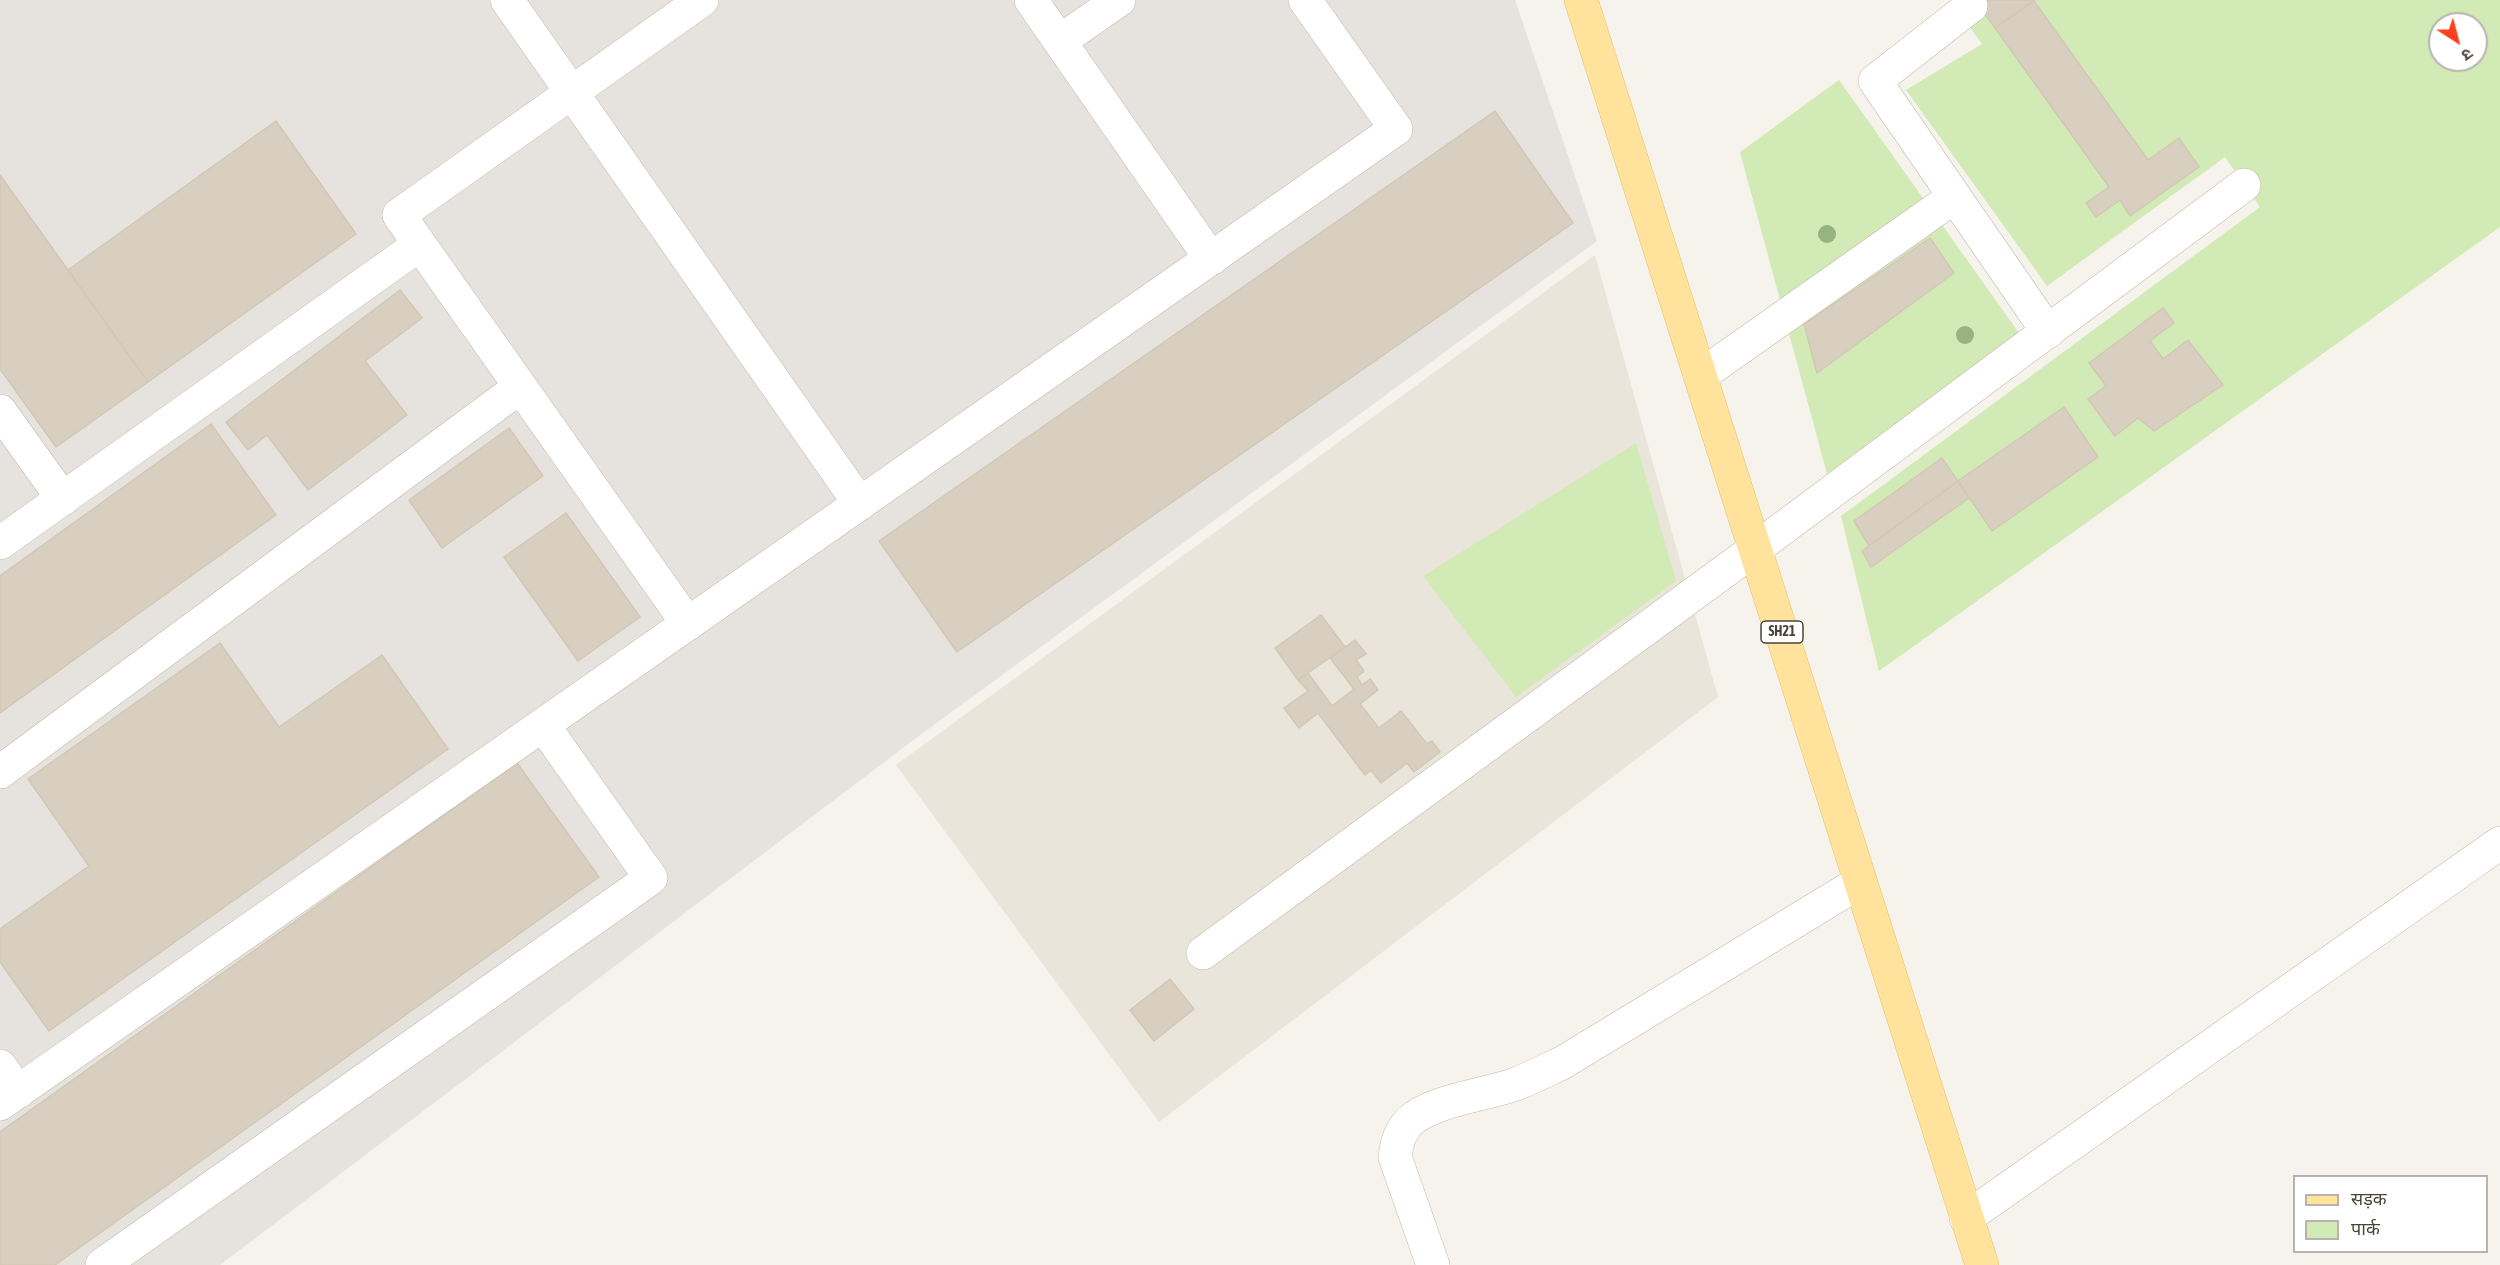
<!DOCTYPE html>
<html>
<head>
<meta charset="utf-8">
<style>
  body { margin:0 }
  #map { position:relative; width:2500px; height:1265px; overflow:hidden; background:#f6f3ec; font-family:"Asap Condensed","Noto Sans Devanagari",sans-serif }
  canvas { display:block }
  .legend { position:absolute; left:2293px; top:1175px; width:195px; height:78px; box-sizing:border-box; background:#fff; border:2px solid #b7b4b0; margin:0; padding:8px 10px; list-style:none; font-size:18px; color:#4b4439 }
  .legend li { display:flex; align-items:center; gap:12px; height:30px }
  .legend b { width:30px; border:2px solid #b7b4b0 }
  .north { position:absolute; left:2428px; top:12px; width:60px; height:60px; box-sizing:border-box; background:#fff; border:2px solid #b7b4b0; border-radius:50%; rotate:144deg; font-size:16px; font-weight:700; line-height:24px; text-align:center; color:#4b4439 }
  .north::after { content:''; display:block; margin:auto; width:21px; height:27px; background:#fc3f1d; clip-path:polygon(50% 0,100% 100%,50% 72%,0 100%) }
</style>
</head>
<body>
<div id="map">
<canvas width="2500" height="1265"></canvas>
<ul class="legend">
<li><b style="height:8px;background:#ffe39c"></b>सड़क</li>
<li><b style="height:16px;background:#d2eab5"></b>पार्क</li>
</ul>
<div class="north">उ</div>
</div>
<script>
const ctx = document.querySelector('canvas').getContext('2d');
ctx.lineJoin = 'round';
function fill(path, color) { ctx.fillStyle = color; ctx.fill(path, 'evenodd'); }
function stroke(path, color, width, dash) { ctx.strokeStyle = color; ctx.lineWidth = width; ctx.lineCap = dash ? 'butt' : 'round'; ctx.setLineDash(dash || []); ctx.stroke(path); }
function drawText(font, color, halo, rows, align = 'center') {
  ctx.font = font + ' "Asap Condensed",sans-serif'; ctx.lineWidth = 5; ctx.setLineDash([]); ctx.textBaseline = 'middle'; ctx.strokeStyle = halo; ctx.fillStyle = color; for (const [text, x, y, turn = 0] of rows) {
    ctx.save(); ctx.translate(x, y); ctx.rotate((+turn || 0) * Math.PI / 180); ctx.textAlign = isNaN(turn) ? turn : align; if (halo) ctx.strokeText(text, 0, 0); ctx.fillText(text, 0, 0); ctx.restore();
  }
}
fill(new Path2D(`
  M1595,255L1718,697L1159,1122L896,765Z`), '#eae5da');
fill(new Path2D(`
  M0,0H1515L1597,241L920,735L220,1265H0Z`), '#e6e2dd');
fill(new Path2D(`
  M1950,0H2500V227L1879,671L1841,516L2260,207L2225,157L2047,286L1906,90L1982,44ZM2440,24H2476V60H2440Z
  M1839,80L2019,333L1827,474L1740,152Z
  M1636,443L1676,581L1516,697L1423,576Z`), '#d2eab5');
const building = new Path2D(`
  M1975,0H2035L1995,28Z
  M2034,1L2148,160L2179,138L2199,167L2130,216L2120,200L2096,217L2086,203L2109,187L1995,28Z
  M1495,111L1573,223L957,652L879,541Z
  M276,121L356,234L148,382L68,270Z
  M0,175L148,382L56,447L0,369Z
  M1930,238L1954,273L1817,373L1804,324Z
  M400,290L422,318L365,361L407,415L308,490L267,435L248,450L226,422Z
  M2163,308L2174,323L2150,341L2163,359L2188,340L2223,385L2154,431L2138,418L2115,436L2088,399L2106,386L2089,363Z
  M2064,407L2098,457L1992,531L1958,481Z
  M211,424L276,515L0,713V576Z
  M509,428L543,476L442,548L409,500Z
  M1942,458L1958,481L1869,546L1854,521Z
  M1958,481L1969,498L1871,567L1862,551Z
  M566,513L640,617L578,661L504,557Z
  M1321,615L1345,647L1298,680L1275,648Z
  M1355,640L1366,654L1356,660L1364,671L1357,677L1362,685L1370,679L1378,690L1360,704L1379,728L1401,711L1427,744L1432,741L1440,752L1414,772L1407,763L1381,783L1371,770L1365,775L1318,713L1299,728L1284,708L1308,691L1298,680L1308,673L1332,706L1354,689L1330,658Z
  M220,643L279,727L382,655L448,749L49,1031L0,962V929L89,866L28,779Z
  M517,763L599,877L55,1265H0V1132Z
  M1170,979L1194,1009L1154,1041L1130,1010Z`);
fill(building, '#d8cfc1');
stroke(building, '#d3c7b4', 1.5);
const minor = new Path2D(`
  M507,0L860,504
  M1031,0L1211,259
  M1971,6L1875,81L2048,332
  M1060,41L1119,0
  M1700,376L1954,197
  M0,411L63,499
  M0,543L419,245
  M688,624L399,215L702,0
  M0,772L520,387
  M1203,953L1755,549L2244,185
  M0,1066L18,1092
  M0,1104L1396,129L1305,0
  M1966,1218L2500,843
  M102,1265L651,878L543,725
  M1433,1265L1395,1157C1397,1141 1401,1127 1415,1117C1442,1099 1485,1095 1516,1084C1531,1078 1547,1070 1562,1063L1860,882`);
const major = new Path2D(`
  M1581,0L1982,1265`);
stroke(minor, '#c2bbae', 34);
stroke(major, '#e6c16a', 34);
stroke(minor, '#fff', 33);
stroke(major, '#ffe39c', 33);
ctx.fillStyle = '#97b381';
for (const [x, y] of [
  [1827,234],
  [1965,335]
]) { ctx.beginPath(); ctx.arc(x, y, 9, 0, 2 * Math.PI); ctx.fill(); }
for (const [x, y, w] of [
  [1782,632,42]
]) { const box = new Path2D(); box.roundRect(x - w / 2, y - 11, w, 22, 4.5); ctx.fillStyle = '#fff'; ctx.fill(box); stroke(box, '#4b4439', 1.5); }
drawText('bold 14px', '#4b4439', null, [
  ["SH21",1782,632]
]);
</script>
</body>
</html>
